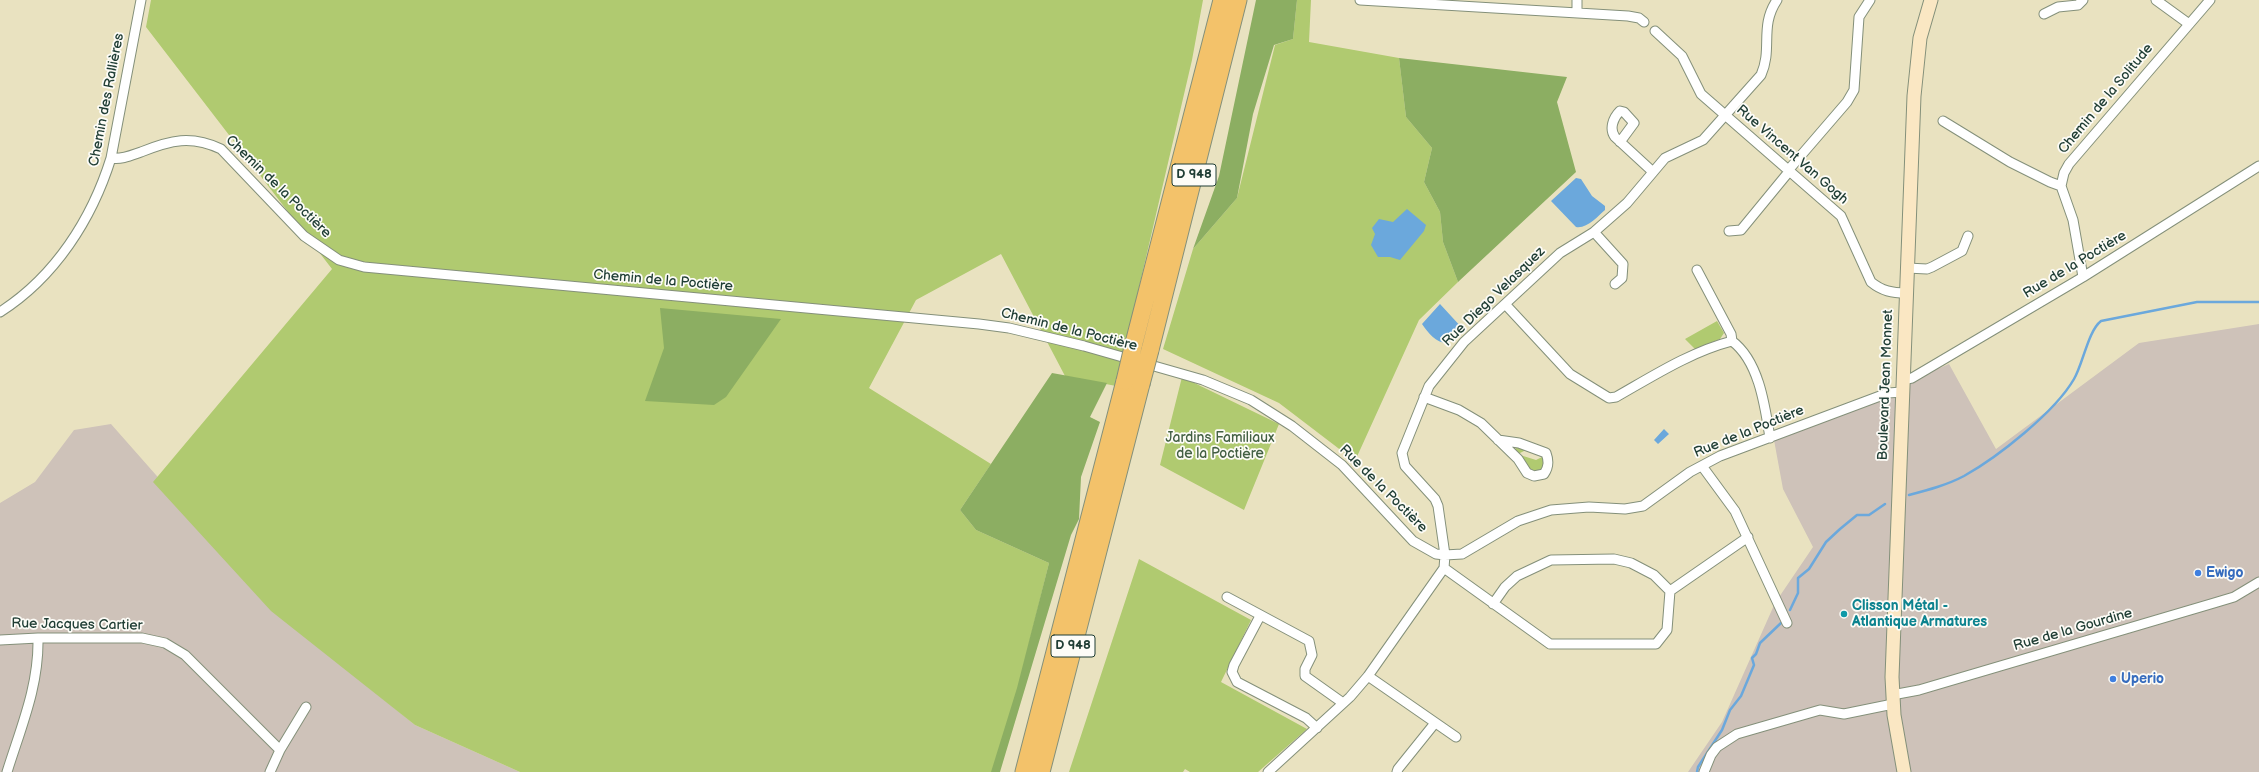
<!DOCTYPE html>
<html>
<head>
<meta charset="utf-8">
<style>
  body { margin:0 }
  canvas { display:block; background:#e9e2c0 }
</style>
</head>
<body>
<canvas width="2259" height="772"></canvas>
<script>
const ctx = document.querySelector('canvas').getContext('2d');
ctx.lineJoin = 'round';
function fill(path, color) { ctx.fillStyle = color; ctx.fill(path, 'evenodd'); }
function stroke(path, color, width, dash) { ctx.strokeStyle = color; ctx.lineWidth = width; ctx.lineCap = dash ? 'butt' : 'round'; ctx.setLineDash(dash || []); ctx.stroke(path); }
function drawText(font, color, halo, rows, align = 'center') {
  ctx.font = font + ' "Balsamiq Sans",sans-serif'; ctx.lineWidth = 3.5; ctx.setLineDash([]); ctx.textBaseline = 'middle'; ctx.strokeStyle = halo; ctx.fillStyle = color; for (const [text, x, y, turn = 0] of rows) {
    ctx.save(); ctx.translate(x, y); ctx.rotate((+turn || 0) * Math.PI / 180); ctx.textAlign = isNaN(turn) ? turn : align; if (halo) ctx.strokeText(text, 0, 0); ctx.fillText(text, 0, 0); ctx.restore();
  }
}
fill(new Path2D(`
  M2259,324V772H1688L1722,722L1775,603L1813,547L1783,489L1774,440L1949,364L1996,449L2139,343Z
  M111,424L276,611L415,725L520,772H0V503L35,482L74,430Z`), '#cec2b9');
fill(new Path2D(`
  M151,0H1203L1192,60L1116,386L1065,376L1001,254L916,300L869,388L991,464L960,510L976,530L1049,563L997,772H520L415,725L271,611L153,482L332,269L146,27Z
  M1297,0H1311L1309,42L1399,58L1406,117L1432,148L1424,182L1440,212L1443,242L1458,282L1419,320L1355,461L1279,403L1163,349L1193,249L1237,198L1275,45L1293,39Z
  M1717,321L1724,333L1720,339L1695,349L1685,339Z
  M1182,377L1279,424L1244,510L1160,465Z
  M1517,447L1526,450L1520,453V455L1536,460L1542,457L1545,462L1542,470C1528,476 1521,460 1514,450Z
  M1139,559L1251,620L1221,682L1307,729L1258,772H1190L1185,769L1183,772H1069Z`), '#b0ca70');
fill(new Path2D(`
  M1256,0H1297L1293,39L1274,45L1253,114L1237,198L1193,249L1219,176Z
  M1399,58L1567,77L1557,102L1576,172L1458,282L1443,242L1440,212L1424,182L1432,148L1406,117Z
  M660,308L781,319L726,397L714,405L645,401L664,348Z
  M1052,373L1107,383L1090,417L1100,422L1081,477L1079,519L1071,535L1000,772H991L1017,688L1049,563L976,530L960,510Z`), '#8cae62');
fill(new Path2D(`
  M1576,178L1581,179L1592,196L1605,206V210C1598,216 1587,229 1576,227L1551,201Z
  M1407,209L1426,225L1424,231L1400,260L1390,257H1378L1371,245L1375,234L1372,228L1379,219L1393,222Z
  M1440,304L1463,329L1448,343C1437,344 1428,333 1422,324Z
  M1664,429L1669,434L1658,444L1654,440Z`), '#6ba8dc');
stroke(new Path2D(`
  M1909,495C1928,490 1947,485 1964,476C1998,457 2055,412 2074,379C2083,364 2088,331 2101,321L2197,302H2259
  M1790,610L1798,593V578L1809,569L1826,542L1840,529L1857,515H1869L1885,504
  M1697,772L1698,767L1722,730L1730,710L1741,696L1754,665L1752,658L1756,654L1760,643L1781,623`), '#6ba8dc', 2.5);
const street = new Path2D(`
  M1360,0L1628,16L1639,18L1644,22
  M2156,0L2189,24
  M1577,13V0
  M2044,14L2058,7L2078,5L2083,0
  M1655,31L1682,56L1701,94L1841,216L1871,282C1882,291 1892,293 1906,293
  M1943,121L2010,162L2050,182L2061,186
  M1620,142L1634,123L1624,112L1620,111C1613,118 1609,129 1615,137L1653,172
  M111,158C122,160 132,155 141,152C171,140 191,135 221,149L304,236L339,260L364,267L979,324L1009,328L1084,346L1203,380L1251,400L1292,426L1342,465L1413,541L1436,554L1445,555L1462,554L1518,521L1551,510L1589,507L1625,509L1643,506L1690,472L1720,456L1888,393L1902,392
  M1729,231L1741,230L1787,174L1791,167L1847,102L1854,90L1859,17L1870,0
  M1594,232L1623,264L1622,278L1615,284
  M1907,268L1927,269L1932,267L1962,251L1968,236
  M1697,270L1731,334L1732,341C1759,361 1765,406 1770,438
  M2083,277L2073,220L2061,186L2064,173L2069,164L2210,0
  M1505,304L1570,374L1609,398L1616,397C1653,376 1690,352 1732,341
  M0,312C55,277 92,219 111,158L141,0
  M1902,380L1912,378L2083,277L2259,166
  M1424,397L1459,410L1481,423L1518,459L1527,473L1534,476L1544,474C1549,467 1549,461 1546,453L1519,443L1498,440
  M1702,466L1735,511L1787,623
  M1444,568L1550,644H1656L1667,630L1670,591L1748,537
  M1227,597L1309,641L1312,655L1305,669V676L1343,703
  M1493,604L1505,587L1517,576L1551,560L1614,559L1631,563L1654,575L1670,591
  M1260,616L1234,665L1232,672L1237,682L1306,718L1317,728
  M0,640L38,638H142L165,643L185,655L280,750
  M1368,676L1456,737
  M1892,695L1919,690L2214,603L2234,597L2259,582
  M7,772C21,727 39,686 38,638
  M270,772L280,750L306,707
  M1268,772L1350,697L1368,676L1444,568L1445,555L1438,506L1435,499L1405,466L1402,453L1429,386L1464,342L1560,253L1594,232L1627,203L1665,158L1703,140L1761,75C1773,48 1759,27 1777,0
  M1397,772L1398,769L1435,723
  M1704,772L1711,755L1717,747L1737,734L1820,710L1844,714L1893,704`);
const secondary = new Path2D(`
  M1904,772L1894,715L1892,677L1914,96L1920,38L1931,0`);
const highway = new Path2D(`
  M1133,347L1222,0
  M1150,350L1238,0
  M1024,772L1125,381
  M1041,772L1141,384`);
stroke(street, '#84907a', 11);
stroke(secondary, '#84907a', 15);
stroke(highway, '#84907a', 19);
stroke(street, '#fff', 9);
stroke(secondary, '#fae7c3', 13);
stroke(highway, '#f3c26a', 17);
const highwayBridge = new Path2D(`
  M1125,381L1133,347
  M1141,384L1150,350`);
stroke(highwayBridge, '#84907a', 19, []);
stroke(highwayBridge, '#f3c26a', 17);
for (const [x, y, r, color] of [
  [2198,573,4,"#3f7fe0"],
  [1844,614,4,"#0f9aa8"],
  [2113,679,4,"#3f7fe0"]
]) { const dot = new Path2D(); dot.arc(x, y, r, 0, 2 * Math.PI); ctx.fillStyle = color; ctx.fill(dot); stroke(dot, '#fdfcf7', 1.5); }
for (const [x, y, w] of [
  [1194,175,44],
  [1073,646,44]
]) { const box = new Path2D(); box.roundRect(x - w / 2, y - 11, w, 22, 3); ctx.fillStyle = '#fdfcf7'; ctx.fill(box); stroke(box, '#1f3d34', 1); }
drawText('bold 13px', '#1f3d34', null, [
  ["D 948",1194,175],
  ["D 948",1073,646]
]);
drawText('14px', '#1f3d34', '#fdfcf7', [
  ["Chemin de la Solitude",2106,99,-50],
  ["Chemin des Rallières",107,100,-79],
  ["Rue Vincent Van Gogh",1792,155,41],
  ["Chemin de la Poctière",278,187,44],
  ["Rue de la Poctière",2075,265,-31],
  ["Chemin de la Poctière",663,281,5],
  ["Rue Diego Velasquez",1494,297,-44],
  ["Chemin de la Poctière",1069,330,14],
  ["Boulevard Jean Monnet",1886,385,-88],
  ["Rue de la Poctière",1749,432,-22],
  ["Rue de la Poctière",1383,489,45],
  ["Rue Jacques Cartier",77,625,1],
  ["Rue de la Gourdine",2073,630,-16]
]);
drawText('14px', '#436043', '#fdfcf7', [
  ["Jardins Familiaux",1220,438],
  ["de la Poctière",1220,454]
]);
drawText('bold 14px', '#366cbe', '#fdfcf7', [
  ["Ewigo",2206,573],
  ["Uperio",2121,679]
], 'left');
drawText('bold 14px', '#0d838f', '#fdfcf7', [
  ["Clisson Métal -",1852,606],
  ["Atlantique Armatures",1852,622]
], 'left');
</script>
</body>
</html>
